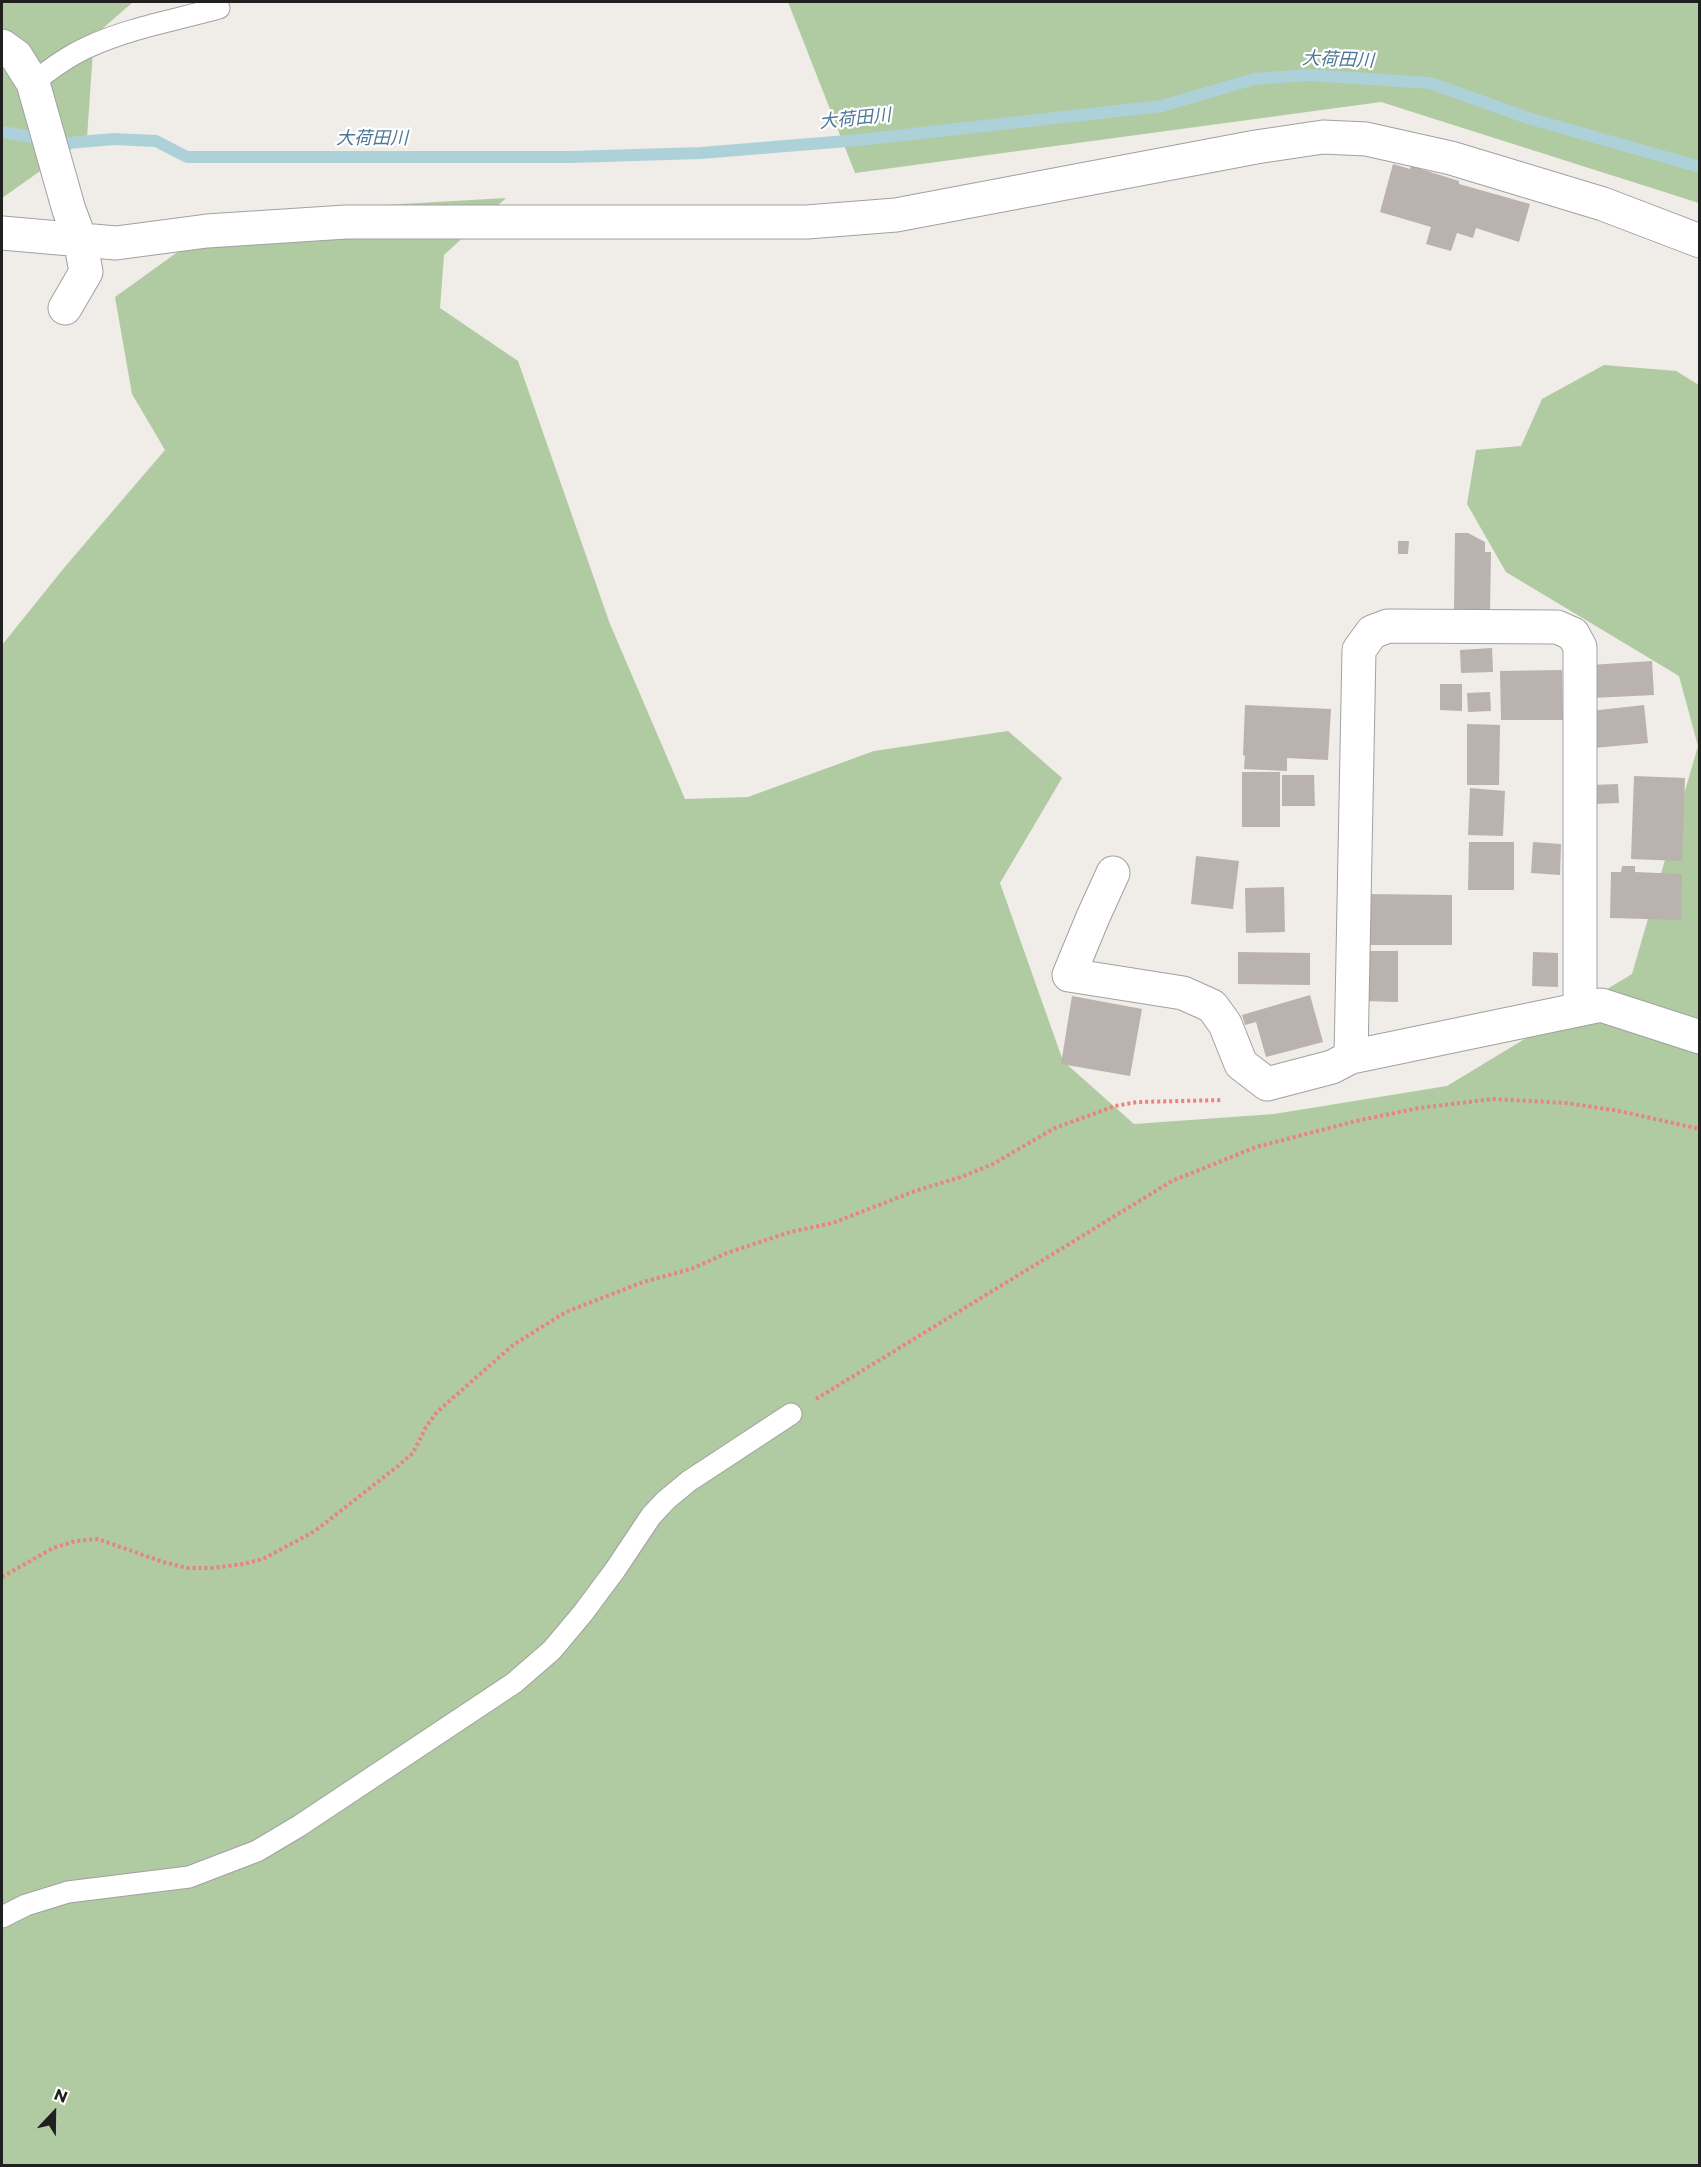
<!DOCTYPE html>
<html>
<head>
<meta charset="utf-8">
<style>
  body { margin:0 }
  #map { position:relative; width:1701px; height:2167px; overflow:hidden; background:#f0ece8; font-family:Montserrat,sans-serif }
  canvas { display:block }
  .frame { position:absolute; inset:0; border:3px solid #202020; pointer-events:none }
  .north { position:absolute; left:24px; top:2083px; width:60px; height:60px; -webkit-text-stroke:4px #fff; paint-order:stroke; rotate:22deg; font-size:16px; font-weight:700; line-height:24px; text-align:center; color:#202020 }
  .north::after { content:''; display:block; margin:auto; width:21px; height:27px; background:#202020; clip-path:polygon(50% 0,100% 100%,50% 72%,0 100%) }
</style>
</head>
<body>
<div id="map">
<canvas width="1701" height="2167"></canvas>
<div class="frame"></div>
<div class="north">N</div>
</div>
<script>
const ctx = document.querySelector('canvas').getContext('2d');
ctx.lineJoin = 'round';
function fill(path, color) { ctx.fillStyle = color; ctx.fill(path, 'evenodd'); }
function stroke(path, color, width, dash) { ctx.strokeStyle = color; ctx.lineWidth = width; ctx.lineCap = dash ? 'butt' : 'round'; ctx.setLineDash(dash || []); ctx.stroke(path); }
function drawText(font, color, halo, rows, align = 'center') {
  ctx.font = font + ' Montserrat,"Noto Sans JP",sans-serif'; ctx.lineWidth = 4.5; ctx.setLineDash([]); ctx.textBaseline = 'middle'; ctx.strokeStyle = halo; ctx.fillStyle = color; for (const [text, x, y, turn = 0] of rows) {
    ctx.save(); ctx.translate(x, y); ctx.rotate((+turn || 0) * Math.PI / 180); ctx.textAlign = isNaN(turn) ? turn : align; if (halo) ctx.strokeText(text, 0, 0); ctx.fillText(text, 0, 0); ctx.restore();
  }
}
fill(new Path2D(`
  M2,2H133L94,36L87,138L2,198Z
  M788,2H1699V203L1381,102L855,173Z
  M506,198L444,255L440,308L518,361L610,624L685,799L748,797L874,751L1008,731L1062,778L1000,883L1063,1061L1134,1124L1274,1114L1447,1086L1632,974L1698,746L1679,676L1506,572L1467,504L1476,450L1521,446L1542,399L1604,365L1676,371L1699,385V2165L2,2166V645L64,568L165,450L132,394L115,297L225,218L279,211Z`), '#b0caa1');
stroke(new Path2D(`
  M2,132L68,143L114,139L156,141L187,157H571L701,153L859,140L1162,106L1254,79L1308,75L1430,83L1531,119L1700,167`), '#add1d8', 12);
fill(new Path2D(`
  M1393,164L1410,169L1411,166L1459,181V184L1530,204L1519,242L1476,228L1473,238L1457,233L1451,251L1426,244L1431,227L1380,212Z
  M1455,533H1468L1485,542V552H1491L1490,611H1454Z
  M1398,541H1409L1408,554H1398Z
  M1492,648L1493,672L1461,673L1460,650Z
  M1652,661L1654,695L1592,698L1590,665Z
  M1562,670L1563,720H1501L1500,671Z
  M1440,684H1462V711L1440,710Z
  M1490,692L1491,711L1468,712L1467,693Z
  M1245,705L1331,709L1328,760L1287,758V771L1244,769L1245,755L1243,756Z
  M1644,705L1648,743L1594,748L1590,711Z
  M1467,724L1500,725L1499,785H1467Z
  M1242,772H1280V827H1242Z
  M1282,775H1314L1315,806H1282Z
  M1634,776L1685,778L1682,861L1631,859Z
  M1618,784L1619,803L1594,804L1593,785Z
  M1470,788L1505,791L1503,836L1468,835Z
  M1469,842H1514V890H1468Z
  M1533,842L1561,844L1560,875L1531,873Z
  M1196,856L1239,861L1233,909L1191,904Z
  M1622,866H1635V872L1682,874L1681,920L1610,918L1611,872H1621Z
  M1284,887L1285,932L1246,933L1245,888Z
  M1365,894L1452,895V945H1365Z
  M1363,951H1398V1002L1364,1001Z
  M1238,952L1310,953V985L1238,984Z
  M1533,952L1558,953V987L1532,986Z
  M1310,995L1323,1042L1266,1057L1256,1022L1245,1025L1242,1015Z
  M1072,996L1142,1009L1130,1076L1061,1064Z`), '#b9b2ae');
const service = new Path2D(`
  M33,83C50,69 68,56 88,47C129,28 176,20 219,8
  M2,1917L26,1905L68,1892L189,1877L257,1851L299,1826L514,1683L552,1650L583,1613L615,1570L651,1516L666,1500L689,1481L791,1414`);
const minor = new Path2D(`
  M2,46L16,56L33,83L69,210L80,239L86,272L65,308
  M2,233L116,243L207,231L346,222H807L896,215L1256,147L1323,137L1366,139L1451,158L1603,204L1700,241
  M1113,873L1093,917L1069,975L1183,993L1212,1006L1225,1024L1241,1064L1267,1084L1332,1067L1351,1057L1601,1005L1700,1037
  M1351,1057L1359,650L1372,632L1388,626L1557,627L1573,634L1580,647V1008`);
stroke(service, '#a1a1a1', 23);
stroke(minor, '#a1a1a1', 35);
stroke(new Path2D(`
  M816,1399L1172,1181L1256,1147L1356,1121L1419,1108L1493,1099L1567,1103L1619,1111L1700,1129
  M2,1577L53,1548L76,1541L98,1539L163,1562L187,1568H212L243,1564L263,1559L315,1531L398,1466L413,1453L426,1427L437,1412L513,1345L566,1312L643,1282L691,1269L727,1253L790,1232L833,1223L915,1191L961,1177L993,1164L1055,1128L1115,1106L1138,1102L1223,1100`), '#eb827e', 4, [3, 3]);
stroke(service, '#fff', 21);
stroke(minor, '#fff', 33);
drawText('italic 18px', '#4f7897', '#fff', [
  ["大荷田川",1338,60,2],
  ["大荷田川",855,119,-6],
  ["大荷田川",372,139]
]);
</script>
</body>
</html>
